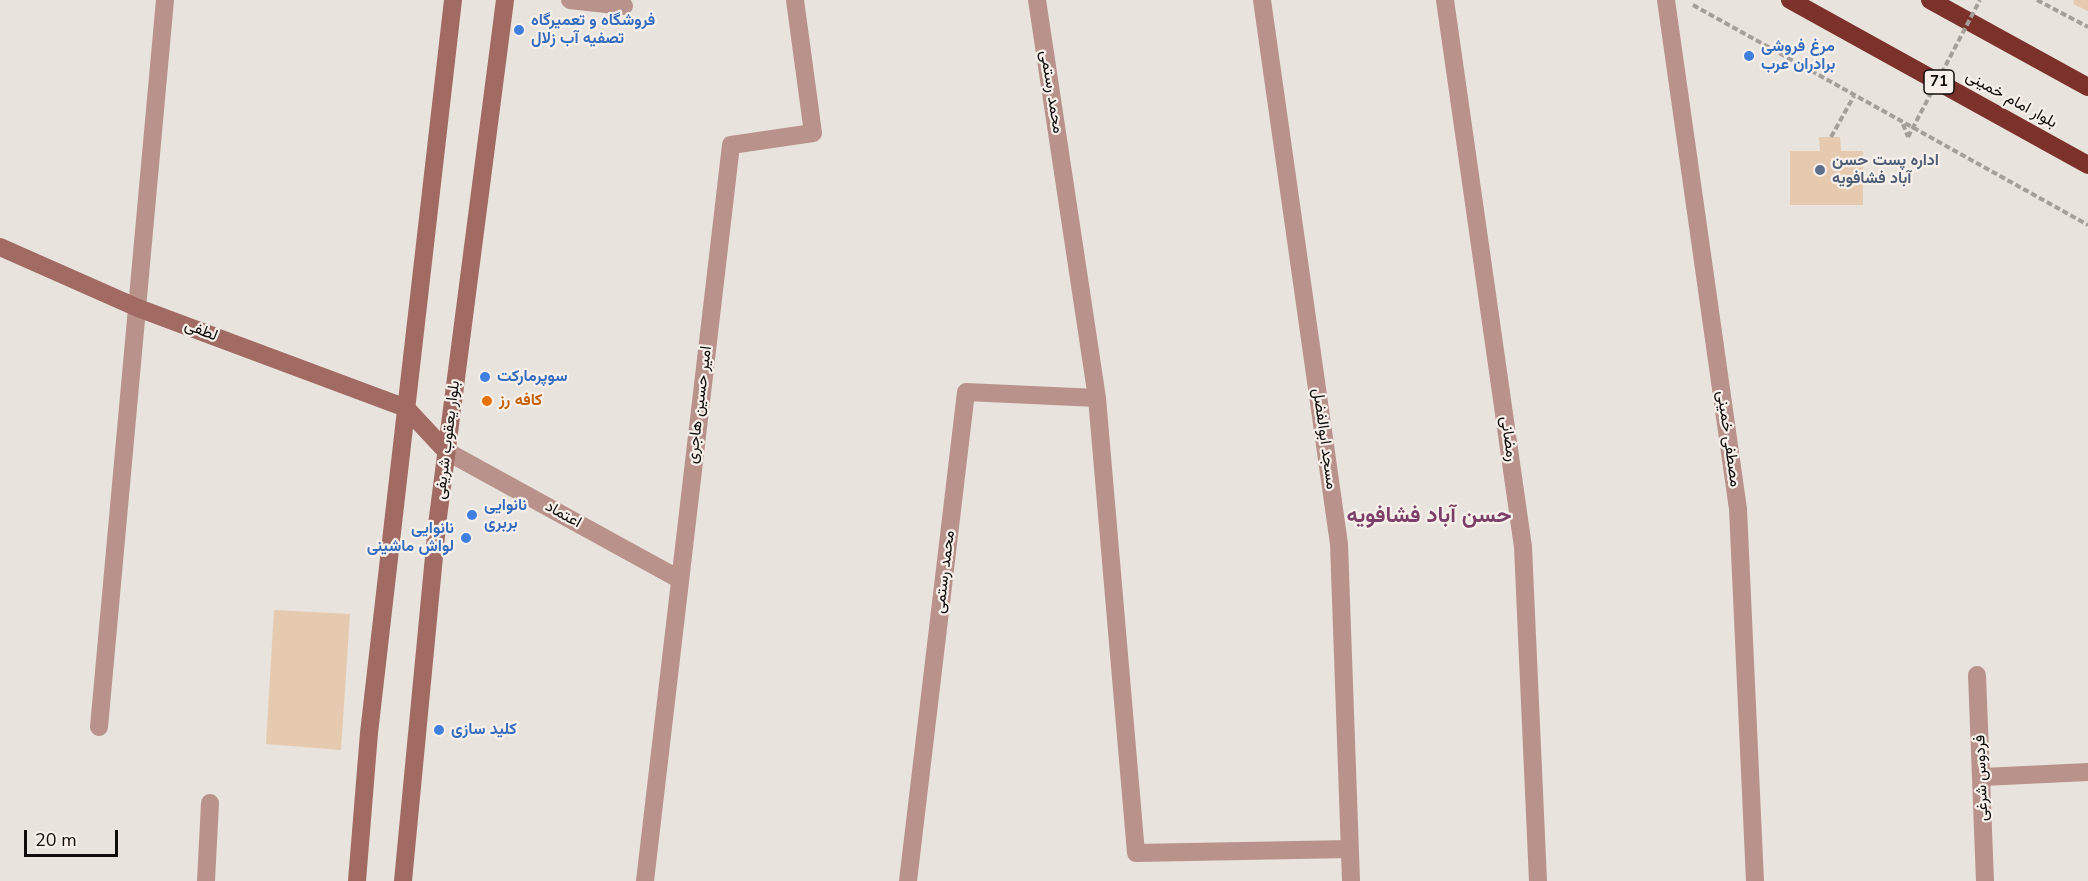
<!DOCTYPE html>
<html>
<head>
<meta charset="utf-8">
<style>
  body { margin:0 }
  #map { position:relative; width:2088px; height:881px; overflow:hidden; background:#e9e3dd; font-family:"Nunito Sans",sans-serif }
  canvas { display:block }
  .scale { position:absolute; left:24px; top:830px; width:94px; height:27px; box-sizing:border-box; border:3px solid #0f0d0b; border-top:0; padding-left:8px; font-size:18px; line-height:21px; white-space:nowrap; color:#0f0d0b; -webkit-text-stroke:4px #f7f0ea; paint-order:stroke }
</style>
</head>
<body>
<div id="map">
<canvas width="2088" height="881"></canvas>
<div class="scale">20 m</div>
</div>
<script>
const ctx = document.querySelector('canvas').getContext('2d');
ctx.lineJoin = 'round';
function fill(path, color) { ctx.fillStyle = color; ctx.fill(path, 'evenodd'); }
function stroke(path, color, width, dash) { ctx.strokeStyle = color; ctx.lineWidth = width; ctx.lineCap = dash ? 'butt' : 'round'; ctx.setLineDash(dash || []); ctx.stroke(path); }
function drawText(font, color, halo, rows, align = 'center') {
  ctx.font = font + ' "Nunito Sans",Vazirmatn,sans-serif'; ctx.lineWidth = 4.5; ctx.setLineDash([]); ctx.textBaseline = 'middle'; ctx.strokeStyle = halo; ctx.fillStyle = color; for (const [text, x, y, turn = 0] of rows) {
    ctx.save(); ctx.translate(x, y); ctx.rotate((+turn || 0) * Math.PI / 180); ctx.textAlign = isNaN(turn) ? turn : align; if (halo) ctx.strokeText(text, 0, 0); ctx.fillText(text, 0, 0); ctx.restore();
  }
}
fill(new Path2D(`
  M2074,0H2088V11L2073,4Z
  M1819,137H1840L1841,151H1863V205H1790V151H1820Z
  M274,610L350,614L341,750L266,744Z`), '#e5caaf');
stroke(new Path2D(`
  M2037,0L2088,27
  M1693,5L2088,225
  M1903,124L1908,137
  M1831,137L1854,96`), '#a49f9b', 4, [6, 3]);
stroke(new Path2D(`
  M570,0L624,6`), '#b9928c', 18);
stroke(new Path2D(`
  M1037,0L1097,398L1136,853L1350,849
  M1262,0L1339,544L1351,881
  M1445,0L1523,547L1538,881
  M1666,0L1738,509L1755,881
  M446,451L679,579
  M1977,675L1985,881
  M99,727L165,0
  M1983,777L2088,772
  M206,881L210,803
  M645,881L731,145L813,133L795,0
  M908,881L966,392L1097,398`), '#b9928c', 18);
stroke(new Path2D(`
  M0,247L138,308L406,408L446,451
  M357,881L369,733L453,0
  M403,881L437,525L505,0`), '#a16a62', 18);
stroke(new Path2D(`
  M1790,0L2088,165
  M1930,0L2088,87`), '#7d312b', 18);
stroke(new Path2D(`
  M1908,137L1980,0`), '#a49f9b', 4, [6, 3]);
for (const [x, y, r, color] of [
  [519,30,6,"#3f7fe0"],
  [1749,56,6,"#3f7fe0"],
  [1820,170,6,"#5c6f8a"],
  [485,377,6,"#3f7fe0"],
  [487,401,6,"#e8710a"],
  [472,515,6,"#3f7fe0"],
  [466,538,6,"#3f7fe0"],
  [439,730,6,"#3f7fe0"]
]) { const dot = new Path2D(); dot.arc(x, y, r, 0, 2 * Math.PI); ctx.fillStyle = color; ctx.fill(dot); stroke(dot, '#f7f0ea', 2); }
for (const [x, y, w] of [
  [1939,82,30]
]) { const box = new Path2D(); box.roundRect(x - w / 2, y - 12, w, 24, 4.5); ctx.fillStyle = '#f7f0ea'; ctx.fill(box); stroke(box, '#0f0d0b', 1.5); }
drawText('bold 15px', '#0f0d0b', null, [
  ["71",1939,82]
]);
drawText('bold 16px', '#366cbe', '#f7f0ea', [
  ["فروشگاه و تعمیرگاه",531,21],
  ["تصفیه آب زلال",531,39],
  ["مرغ فروشی",1761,47],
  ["برادران عرب",1761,65],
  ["سوپرمارکت",497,377],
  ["نانوایی",484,506],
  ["بربری",484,524],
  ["نانوایی",454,529,"right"],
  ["لواش ماشینی",454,547,"right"],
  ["کلید سازی",451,730]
], 'left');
drawText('16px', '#0f0d0b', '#f7f0ea', [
  ["محمد رستمی",1051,92,81],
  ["بلوار امام خمینی",2011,100,29],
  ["لطفی",201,331,21],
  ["امیر حسین هاجری",700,405,-83],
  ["مسجد ابوالفضل",1324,439,82],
  ["رمضانی",1508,439,82],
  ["مصطفی خمینی",1728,439,82],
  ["بلوار یعقوب شریفی",448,440,-83],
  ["اعتماد",563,515,29],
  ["محمد رستمی",945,572,-83],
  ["فردوس شرغی",1982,778,-92]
]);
drawText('bold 16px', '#4e5e75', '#f7f0ea', [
  ["اداره پست حسن",1832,161],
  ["آباد فشافویه",1832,179]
], 'left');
drawText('bold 16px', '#c56008', '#f7f0ea', [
  ["کافه رز",499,401]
], 'left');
drawText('bold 22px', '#7c3f68', '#f7f0ea', [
  ["حسن آباد فشافویه",1429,517]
]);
</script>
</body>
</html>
